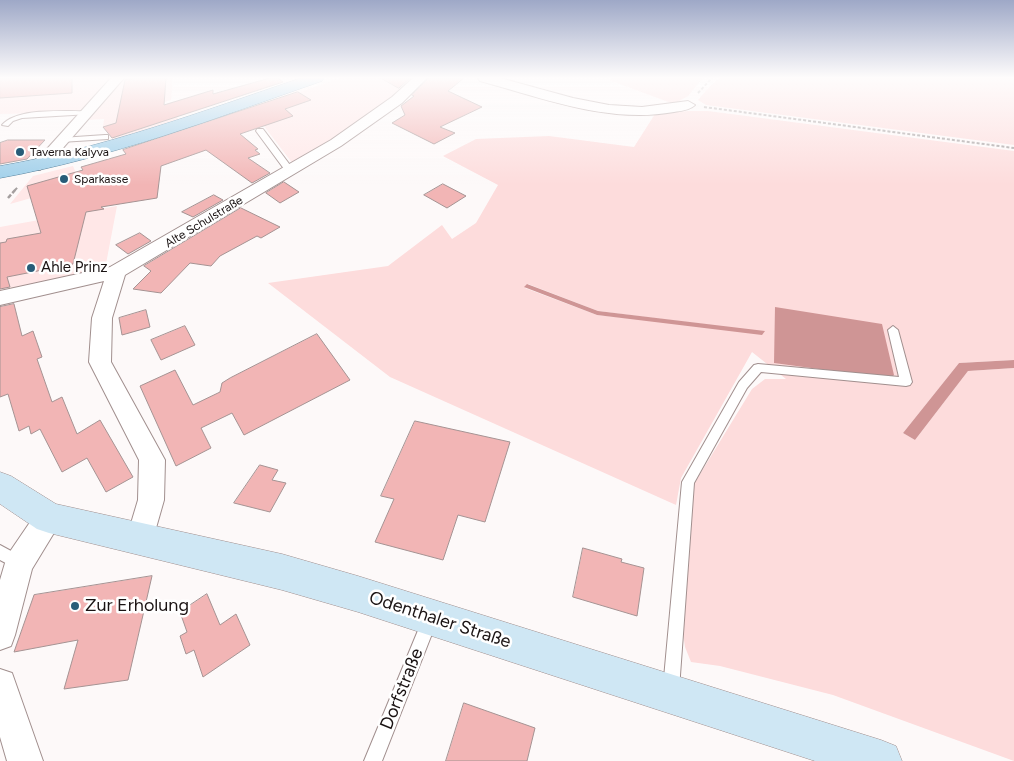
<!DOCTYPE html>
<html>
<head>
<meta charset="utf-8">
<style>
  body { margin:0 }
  canvas { display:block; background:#fdf9f9 }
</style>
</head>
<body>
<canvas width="1014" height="761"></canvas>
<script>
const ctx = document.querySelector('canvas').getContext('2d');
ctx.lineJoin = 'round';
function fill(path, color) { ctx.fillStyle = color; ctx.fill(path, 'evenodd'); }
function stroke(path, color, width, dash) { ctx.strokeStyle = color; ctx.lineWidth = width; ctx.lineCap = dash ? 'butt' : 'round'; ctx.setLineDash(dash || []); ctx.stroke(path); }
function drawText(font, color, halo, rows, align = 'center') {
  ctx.font = font + ' Figtree,sans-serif'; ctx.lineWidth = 5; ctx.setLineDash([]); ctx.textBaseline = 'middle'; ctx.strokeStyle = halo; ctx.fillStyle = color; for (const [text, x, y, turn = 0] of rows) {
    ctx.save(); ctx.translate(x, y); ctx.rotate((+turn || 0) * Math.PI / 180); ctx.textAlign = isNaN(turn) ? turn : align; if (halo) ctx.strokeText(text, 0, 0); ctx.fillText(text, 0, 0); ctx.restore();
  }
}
fill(new Path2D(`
  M0,78H112L83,112L0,114Z
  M124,78H173L171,100L164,102V105L179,119L114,140L103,127L104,119L86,120Z
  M340,78H414L393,98L351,128L293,164L251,109Z
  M73,166L81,184L10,204L33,176Z
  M117,206L105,269L0,290V227Z`), '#ffe7e7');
fill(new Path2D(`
  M613,78H703L688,96L674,104L609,80Z
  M720,78H1014V145L706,105L698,100L712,84Z
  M688,111H708L1014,151V360L959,363L903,433L915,440L968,371L1014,368V761L833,695L720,666L691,662L685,647L682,626L694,484L752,389L765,379H786L752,352L681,478L676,505L390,377L268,283L388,266L442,225L452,239L476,223L498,185L443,156L476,139L549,136L634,147L655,114ZM528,284L598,311L765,332L597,315L525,288Z`), '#fddcdc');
fill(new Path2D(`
  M527,284L598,311L765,331L762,335L597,315L524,287Z
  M775,307L882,324L894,375L891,378H886L774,363Z
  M1014,360V368L968,371L915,440L903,433L959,363Z`), '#cf9595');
const building = new Path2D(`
  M0,78H72V93L0,98Z
  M141,78H166L164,105L213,90V94L270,78H278L283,82L112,138L103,127L116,123L125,80Z
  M381,78H410L399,88Z
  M429,78H464L448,91L482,107L440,127L455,133L434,144L392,123L405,115L401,106L414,96L412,95Z
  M298,92L311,100L285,109L293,116L240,134L258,149L255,150L260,154L248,158L270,173L252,183L206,150L161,166L157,198L101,207L104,209L86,212L73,264L7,277L10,287L0,289V243L6,242L7,239L41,233L27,186L83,170L81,167L126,154L123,150Z
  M8,140H45L27,159L0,164V143Z
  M284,182L299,192L280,203L266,193Z
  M443,184L466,196L447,208L424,195Z
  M214,195L223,200L193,217L182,212Z
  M241,208L280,227L261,238L257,236L220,256L211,266L190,263L161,293L133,289L151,271L144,266Z
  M140,233L151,241L128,254L116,245Z
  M14,304L22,336L33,331L42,357L37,359L52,402L62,397L77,434L100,420L133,477L106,492L87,458L62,472L40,429L31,434L29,426L19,431L8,394L0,397V307Z
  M146,310L150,327L122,335L119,318Z
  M185,326L195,345L161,360L151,340Z
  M317,334L350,380L244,435L232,413L201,428L211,448L176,466L140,386L175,370L193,405L220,392L222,383L230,378Z
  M415,421L510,442L485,522L458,515L443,560L375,542L394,499L381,496Z
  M260,465L278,470L272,480L286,483L270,512L234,503Z
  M583,548L622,559L621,562L644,568L637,616L573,597Z
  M152,576L128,680L64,689L78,640L14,652L34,595Z
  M207,594L220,625L236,614L250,645L203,677L194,650L186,654L180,636L187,632L180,612Z
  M464,703L535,728L527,761H446Z`);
fill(building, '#f2b5b5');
stroke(building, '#a59393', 1);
const lane = new Path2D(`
  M88,111L90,112V114L22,118L13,121L8,126L2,125C18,107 65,112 88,111Z
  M257,129H263L293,169V173H287L256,131Z
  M105,135H108V139L61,142L57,140L61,138Z
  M893,326L898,330L912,382L910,385L906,386L761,372L747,388L694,483L679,689L677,695L671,697L665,695L663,689L682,482L739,382L754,365L758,364L899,377L888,330Z
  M0,545L24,558L26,563L24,568L19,570L0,560Z
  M429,613L434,616L437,621L382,761H364L424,616Z`);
const street = new Path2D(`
  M111,78H124L56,156L40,170H30L27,167L46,150Z
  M413,78H427L402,103L341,146L125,275L112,318L111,362L165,460L164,500L150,549L140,553L130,549L126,540L138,500L139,460L89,362L92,318L104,281L0,305V291L110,267L331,140L392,97Z
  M478,78H500L573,98L609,105L642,107L688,101L695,105C690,110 681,111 674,112C608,124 543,98 480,81Z
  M49,505L59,509L63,518L32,569L15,635L11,646L0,650V580L5,563L9,553L39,509Z
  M0,669L12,673L43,761H7L0,737Z`);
const secondary = new Path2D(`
  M0,472L11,476L56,504L282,554L358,576L881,740L896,746L902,761H815L358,612L282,590L49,533L37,529L0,504Z`);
const primary = new Path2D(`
  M301,78H324L322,81C216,118 111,158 0,178V166C104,148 201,112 301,78Z`);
stroke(lane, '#a18f8e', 2);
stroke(street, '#a18f8e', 2);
stroke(secondary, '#a18f8e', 1);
stroke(primary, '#477896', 1);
stroke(new Path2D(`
  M698,93L712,78
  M704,107L1014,148
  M15,190L18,187`), '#a49f9f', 2, [3, 2]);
stroke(new Path2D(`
  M8,198L16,189`), '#a49f9f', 2.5, [4.5, 2]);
fill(lane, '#fff');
fill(street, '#fff');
fill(secondary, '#cfe7f4');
fill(primary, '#9fcfea');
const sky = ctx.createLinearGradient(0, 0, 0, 185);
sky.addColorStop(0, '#9ea8c7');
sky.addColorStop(0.42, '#fefcfc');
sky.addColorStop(1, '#fefcfc00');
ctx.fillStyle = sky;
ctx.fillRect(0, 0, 1014, 185);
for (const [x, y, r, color] of [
  [20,152,5,"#285c78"],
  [64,179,5,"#285c78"],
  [31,268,5,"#285c78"],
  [75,606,5,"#285c78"]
]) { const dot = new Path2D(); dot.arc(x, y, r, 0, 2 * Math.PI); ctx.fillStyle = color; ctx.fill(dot); stroke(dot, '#fff', 2); }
drawText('12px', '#1a1313', '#fff', [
  ["Taverna Kalyva",30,152],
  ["Sparkasse",74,179]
], 'left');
drawText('12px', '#1a1313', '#fff', [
  ["Alte Schulstraße",204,222,-31]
]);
drawText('15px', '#1a1313', '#fff', [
  ["Ahle Prinz",41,268]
], 'left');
drawText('18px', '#1a1313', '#fff', [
  ["Zur Erholung",85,606]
], 'left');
drawText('18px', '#1a1313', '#fff', [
  ["Odenthaler Straße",440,620,18],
  ["Dorfstraße",402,689,-68]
]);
</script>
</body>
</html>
